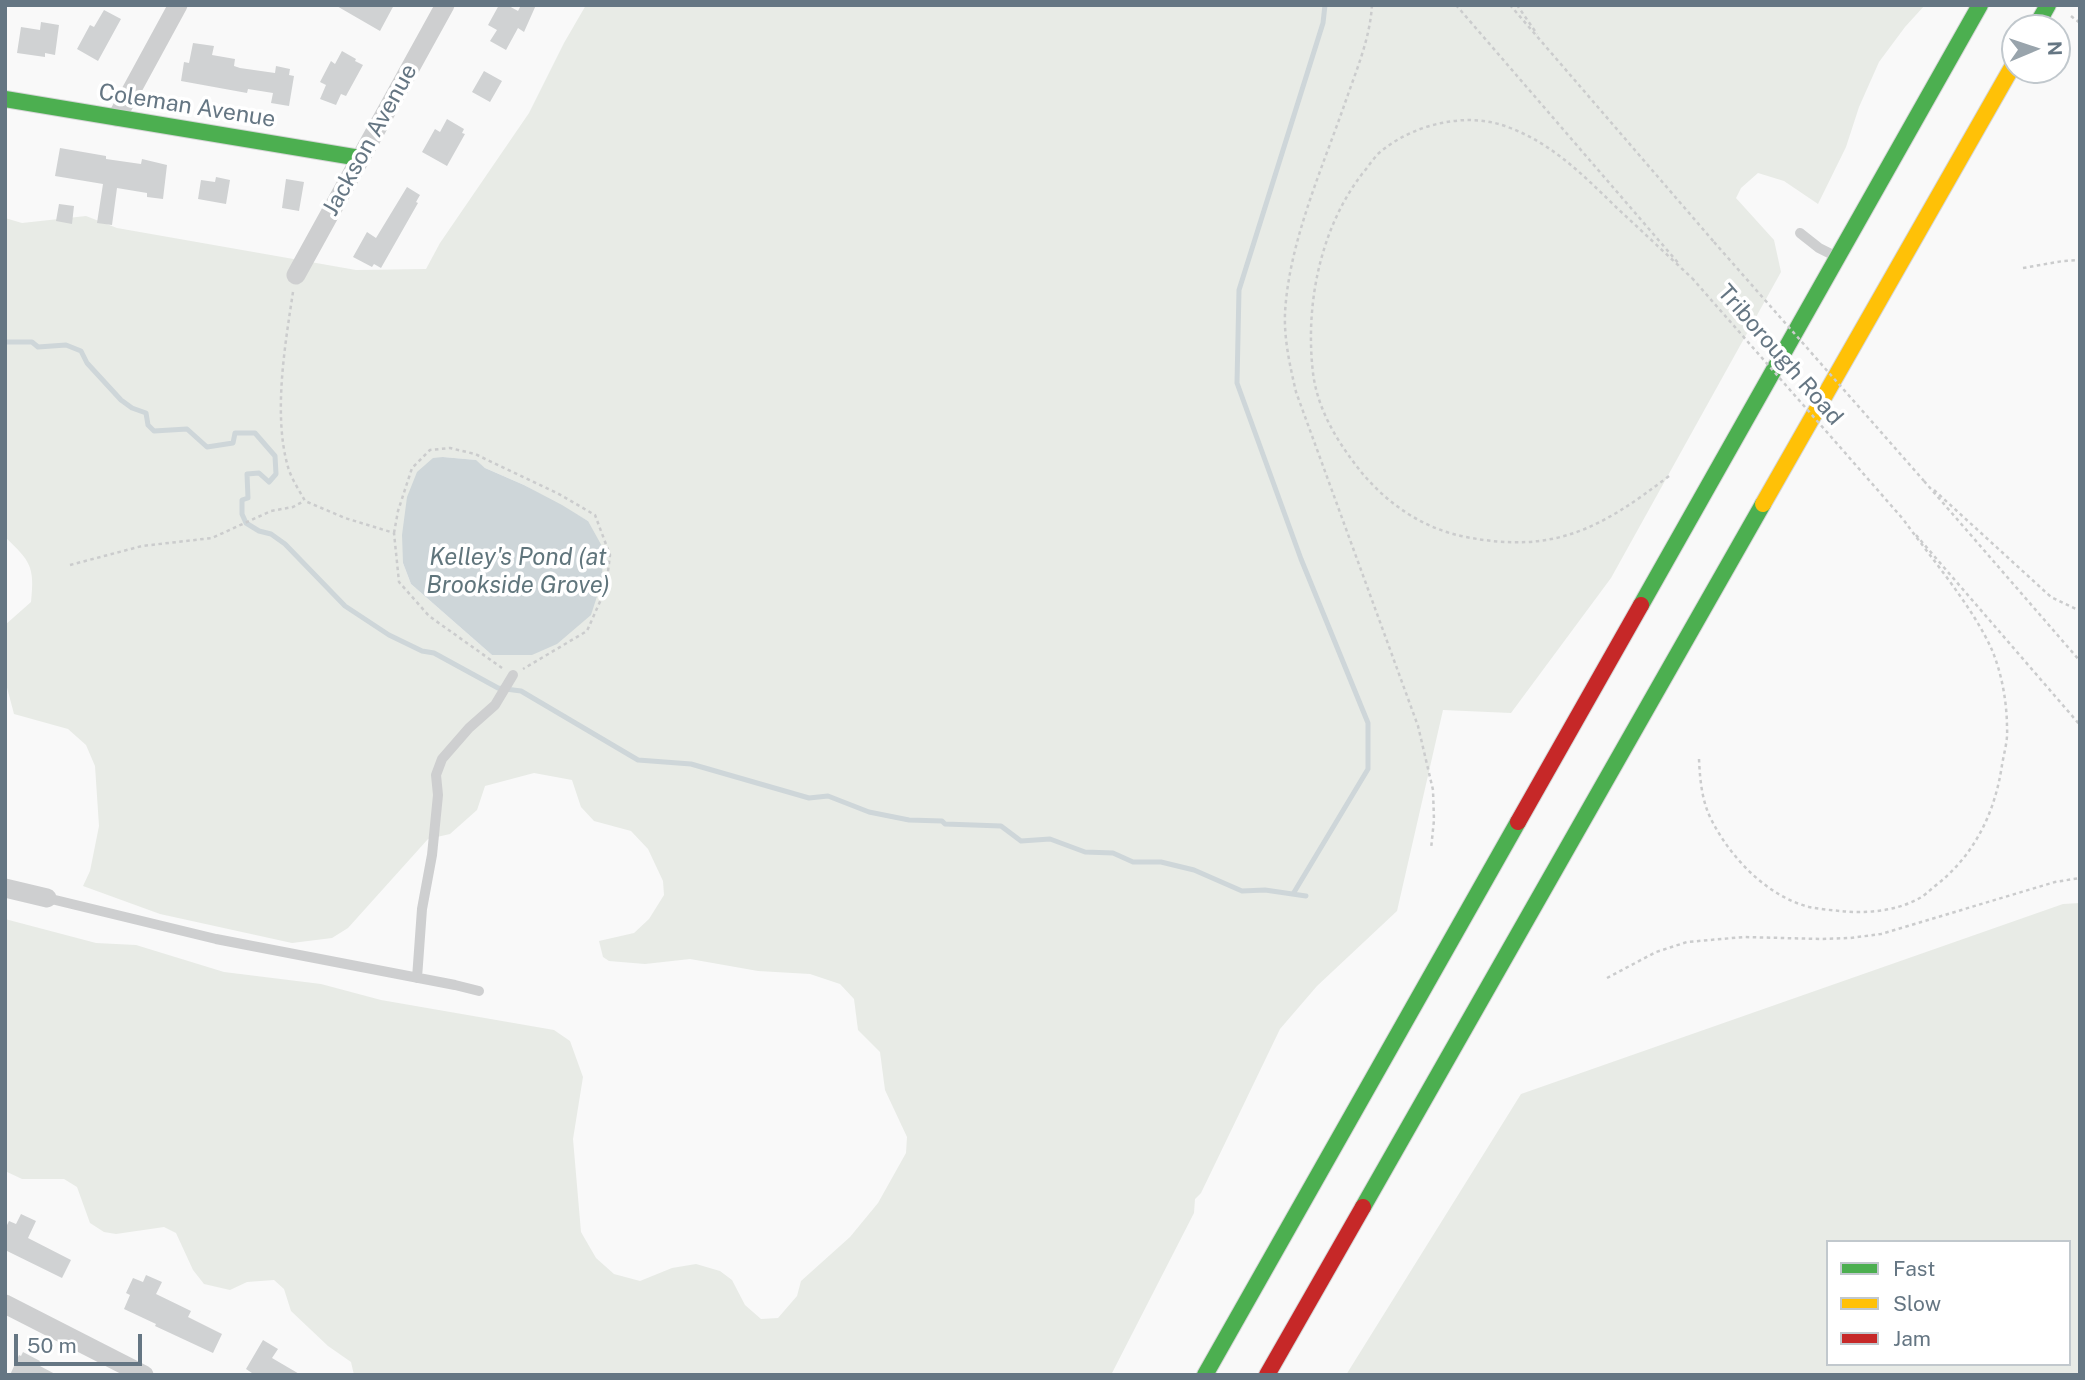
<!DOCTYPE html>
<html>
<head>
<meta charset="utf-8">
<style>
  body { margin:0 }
  #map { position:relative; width:2085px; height:1380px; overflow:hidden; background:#f9f9f9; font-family:"Public Sans",sans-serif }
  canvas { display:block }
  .frame { position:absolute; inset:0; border:7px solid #657683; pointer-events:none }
  .legend { position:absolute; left:1826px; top:1240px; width:245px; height:126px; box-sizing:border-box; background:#fff; border:2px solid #c1c8cd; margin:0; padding:9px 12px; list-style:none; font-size:21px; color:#657683 }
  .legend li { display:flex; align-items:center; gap:14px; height:35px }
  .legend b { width:35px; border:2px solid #c1c8cd }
  .north { position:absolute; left:2001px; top:14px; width:70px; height:70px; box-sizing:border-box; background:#fff; border:2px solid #c1c8cd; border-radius:50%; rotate:88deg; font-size:19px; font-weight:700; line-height:28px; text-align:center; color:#657683 }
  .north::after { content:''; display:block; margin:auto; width:24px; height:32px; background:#99a4ac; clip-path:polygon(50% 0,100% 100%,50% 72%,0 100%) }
  .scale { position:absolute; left:14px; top:1334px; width:128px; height:32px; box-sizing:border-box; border:4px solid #657683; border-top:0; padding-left:9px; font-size:21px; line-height:24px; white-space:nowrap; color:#657683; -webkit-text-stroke:5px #fff; paint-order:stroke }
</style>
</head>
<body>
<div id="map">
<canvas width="2085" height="1380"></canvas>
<div class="frame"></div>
<ul class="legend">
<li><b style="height:9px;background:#4caf50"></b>Fast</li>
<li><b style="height:9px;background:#ffc107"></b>Slow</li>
<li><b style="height:9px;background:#c62828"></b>Jam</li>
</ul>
<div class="north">N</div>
<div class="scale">50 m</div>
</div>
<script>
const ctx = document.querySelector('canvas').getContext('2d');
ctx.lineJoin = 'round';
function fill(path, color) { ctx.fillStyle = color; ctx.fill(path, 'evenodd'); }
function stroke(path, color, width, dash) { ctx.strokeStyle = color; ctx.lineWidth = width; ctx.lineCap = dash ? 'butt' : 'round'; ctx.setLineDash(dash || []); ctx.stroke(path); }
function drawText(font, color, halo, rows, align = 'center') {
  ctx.font = font + ' "Public Sans",sans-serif'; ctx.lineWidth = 7; ctx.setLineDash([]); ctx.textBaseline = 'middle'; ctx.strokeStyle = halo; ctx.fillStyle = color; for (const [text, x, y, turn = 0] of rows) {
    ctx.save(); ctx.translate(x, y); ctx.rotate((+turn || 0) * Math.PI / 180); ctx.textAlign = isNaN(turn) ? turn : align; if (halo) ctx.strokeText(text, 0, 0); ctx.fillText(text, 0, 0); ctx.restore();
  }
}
fill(new Path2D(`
  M586,5H1925L1905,27L1879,62L1859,107L1846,147L1818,204L1784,181L1758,173L1741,188L1736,198L1774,240L1781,272L1611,578L1511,713L1443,710L1397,911L1317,986L1280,1029L1201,1193L1195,1199L1194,1213L1111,1375H354L351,1362L328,1346L291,1311L284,1289L274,1280L247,1282L230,1290L204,1284L193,1270L176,1233L164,1227L116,1234L104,1232L90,1223L77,1187L64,1179H22L5,1171V919L96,943L136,945L224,972L321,984L381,1000L554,1030L570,1041L583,1077L573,1139L581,1232L596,1258L614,1274L640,1281L672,1268L696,1264L720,1271L732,1280L745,1305L761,1319L778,1318L797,1296L801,1281L850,1237L878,1203L906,1153L907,1137L885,1090L880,1052L858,1030L854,999L840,984L810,974L758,971L690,959L645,964L609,961L603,957L599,941L634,933L649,919L664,895L663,881L648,849L631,831L594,821L581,807L572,780L534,773L485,786L477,810L450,834L428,839L348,928L332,938L292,943L160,914L83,886L90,871L99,826L95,766L86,745L68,729L14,714L5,680V625L31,602C35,566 30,561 5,537V218L22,223L86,216L117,228L356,270L426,269L440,243L529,113L564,43ZM443,457L475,460L485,468L524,485L588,521L532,655H492L411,584L403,563Z
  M2080,903V1375H1346L1521,1094L2063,904ZM1828,1242H2069V1364H1828Z`), '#e8ebe6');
fill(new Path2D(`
  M443,457L476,460L485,468L524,485L562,505L588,521L603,548L602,581L591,615L557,644L532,655H492L411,584L403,563L402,535L407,497L417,472L433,458Z`), '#ced6d9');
stroke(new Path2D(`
  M5,342H32L38,347L66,345L81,351L87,363L121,400L132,408L146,413L148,425L154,431L187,429L207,447L233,443L235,433H255L275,456L276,474L269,482L259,473L247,474L248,498L242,500V514L246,523L259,531L271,534L285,544L345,606L389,635L422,651L434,653L498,688L521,691L638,760L691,764L809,798L828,796L869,812L909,820L942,821L945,824L1001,826L1021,841L1050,839L1085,852L1113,853L1133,862H1161L1194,870L1242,891L1265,890L1306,896
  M1293,894L1368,769V723L1301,559L1237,383L1239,290L1323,23L1325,5`), '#ced6d9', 5);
fill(new Path2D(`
  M335,5H394L380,31Z
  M499,5H507L518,11L521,5H536L524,32L518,28L506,50L490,41L497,30L488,25Z
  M104,10L121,19L98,61L77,49L90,25L94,27Z
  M41,22L59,25L55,55L45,53V57L17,53L21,27L40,30Z
  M193,43L214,46L212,55L235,59L234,66L240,68L275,73L276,66L290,69L289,75L294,76L289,106L271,103L273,93L248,89L247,93L181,81L184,62L189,63Z
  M342,51L356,59L355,61L363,65L346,96L341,94L336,105L320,99L326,85L320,82L331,61L335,64Z
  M484,71L502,81L490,102L472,92Z
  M447,119L464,129L462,133L465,134L447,166L422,152L435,129L440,132Z
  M60,148L106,156V159L141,164L142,159L167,165L163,199L147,197V193L117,188L112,225L97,223L103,184L55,176Z
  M216,177L230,180L226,204L198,199L201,180L215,182Z
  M286,179L304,182L299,211L282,208Z
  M407,187L420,195L416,202L418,203L381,268L374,264L372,267L353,257L367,232L376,238Z
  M59,204L74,206L72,224L56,221Z
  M21,1214L36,1221L28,1238L71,1260L62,1278L5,1250V1229L9,1221L16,1224Z
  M146,1275L162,1282L156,1294L191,1311L188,1317L222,1334L213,1353L155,1326L156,1324L124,1309L130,1295L126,1293L133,1278L143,1282Z
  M263,1340L278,1349L272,1358L301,1375H255L246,1369Z
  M23,1352L40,1361L38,1365L57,1375H10L19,1355L21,1356Z`), '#d0d2d3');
const fast = new Path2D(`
  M2035,28L2048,5
  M5,99L360,158
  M1641,605L1980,5
  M1363,1207L1763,504
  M1205,1375L1518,822`);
const slow = new Path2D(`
  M1763,504L2015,62`);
const jam = new Path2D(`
  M1518,822L1641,605
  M1267,1375L1363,1207`);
stroke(fast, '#d5d6d7', 18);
stroke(slow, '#d5d6d7', 18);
stroke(jam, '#d5d6d7', 18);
stroke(new Path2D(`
  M1372,5C1370,39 1356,71 1345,103C1322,169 1289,242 1285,313C1284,340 1290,366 1296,392L1418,726L1433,790L1434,820L1431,849
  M1456,5L1680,265
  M1510,5L1714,242
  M1517,5L1537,34
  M2071,16L2080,23
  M2023,268L2063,261L2080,260
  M293,292C285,345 273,415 288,467C291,478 299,490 305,501L345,518L394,533L399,582L429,616L502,668
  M1669,476C1600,529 1554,554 1466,537C1424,529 1389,505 1362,473C1339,444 1318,412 1313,373C1305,305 1320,229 1362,174C1368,167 1373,159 1379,153C1393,141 1408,133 1426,127C1452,119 1479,117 1505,126C1551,142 1583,175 1617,208C1642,231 1667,255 1692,278
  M1924,481L2080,661
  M1934,490L2051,597L2080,611
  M394,533L398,511L412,468L430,450L450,448L475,454L557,493L595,515L610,555L606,588L587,631L523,669
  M1916,535L2080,725
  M70,565L142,546L212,538L271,511L293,507L304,501
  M1699,759C1700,781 1702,802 1712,821C1731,858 1767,896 1809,907C1819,909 1830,910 1840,911C1865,914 1896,911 1918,899C1924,896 1929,891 1935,886C1974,856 1995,813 2002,765C2004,753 2008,740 2007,728C2007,703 2002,674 1992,650C1973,607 1931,558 1903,519
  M1607,978L1656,952L1687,942L1744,937L1821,939L1850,938L1881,934L2055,882L2080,878`), '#cbcccd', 2.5, [3.5, 3.5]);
stroke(new Path2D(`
  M1800,233L1819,248L1831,254
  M47,898L216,939L455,985L479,991
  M417,978L422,909L432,855L438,795L436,775L442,759L469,728L495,705L513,675`), '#cecfd0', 10);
stroke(new Path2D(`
  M117,117L178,5
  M296,275L445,5
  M5,888L47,898
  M5,1304L144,1375`), '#cecfd0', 19);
stroke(fast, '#4caf50', 16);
stroke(slow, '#ffc107', 16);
stroke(jam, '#c62828', 16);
stroke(new Path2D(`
  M1714,242L1924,481
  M1692,278L1903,519`), '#cbcccd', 2.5, [3.5, 3.5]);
drawText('23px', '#657683', '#fff', [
  ["Coleman Avenue",187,106,9],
  ["Jackson Avenue",370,140,-61],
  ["Triborough Road",1780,355,49]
]);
drawText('italic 24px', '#60757c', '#fff', [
  ["Kelley's Pond (at",518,558],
  ["Brookside Grove)",518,586]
]);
</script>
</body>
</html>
